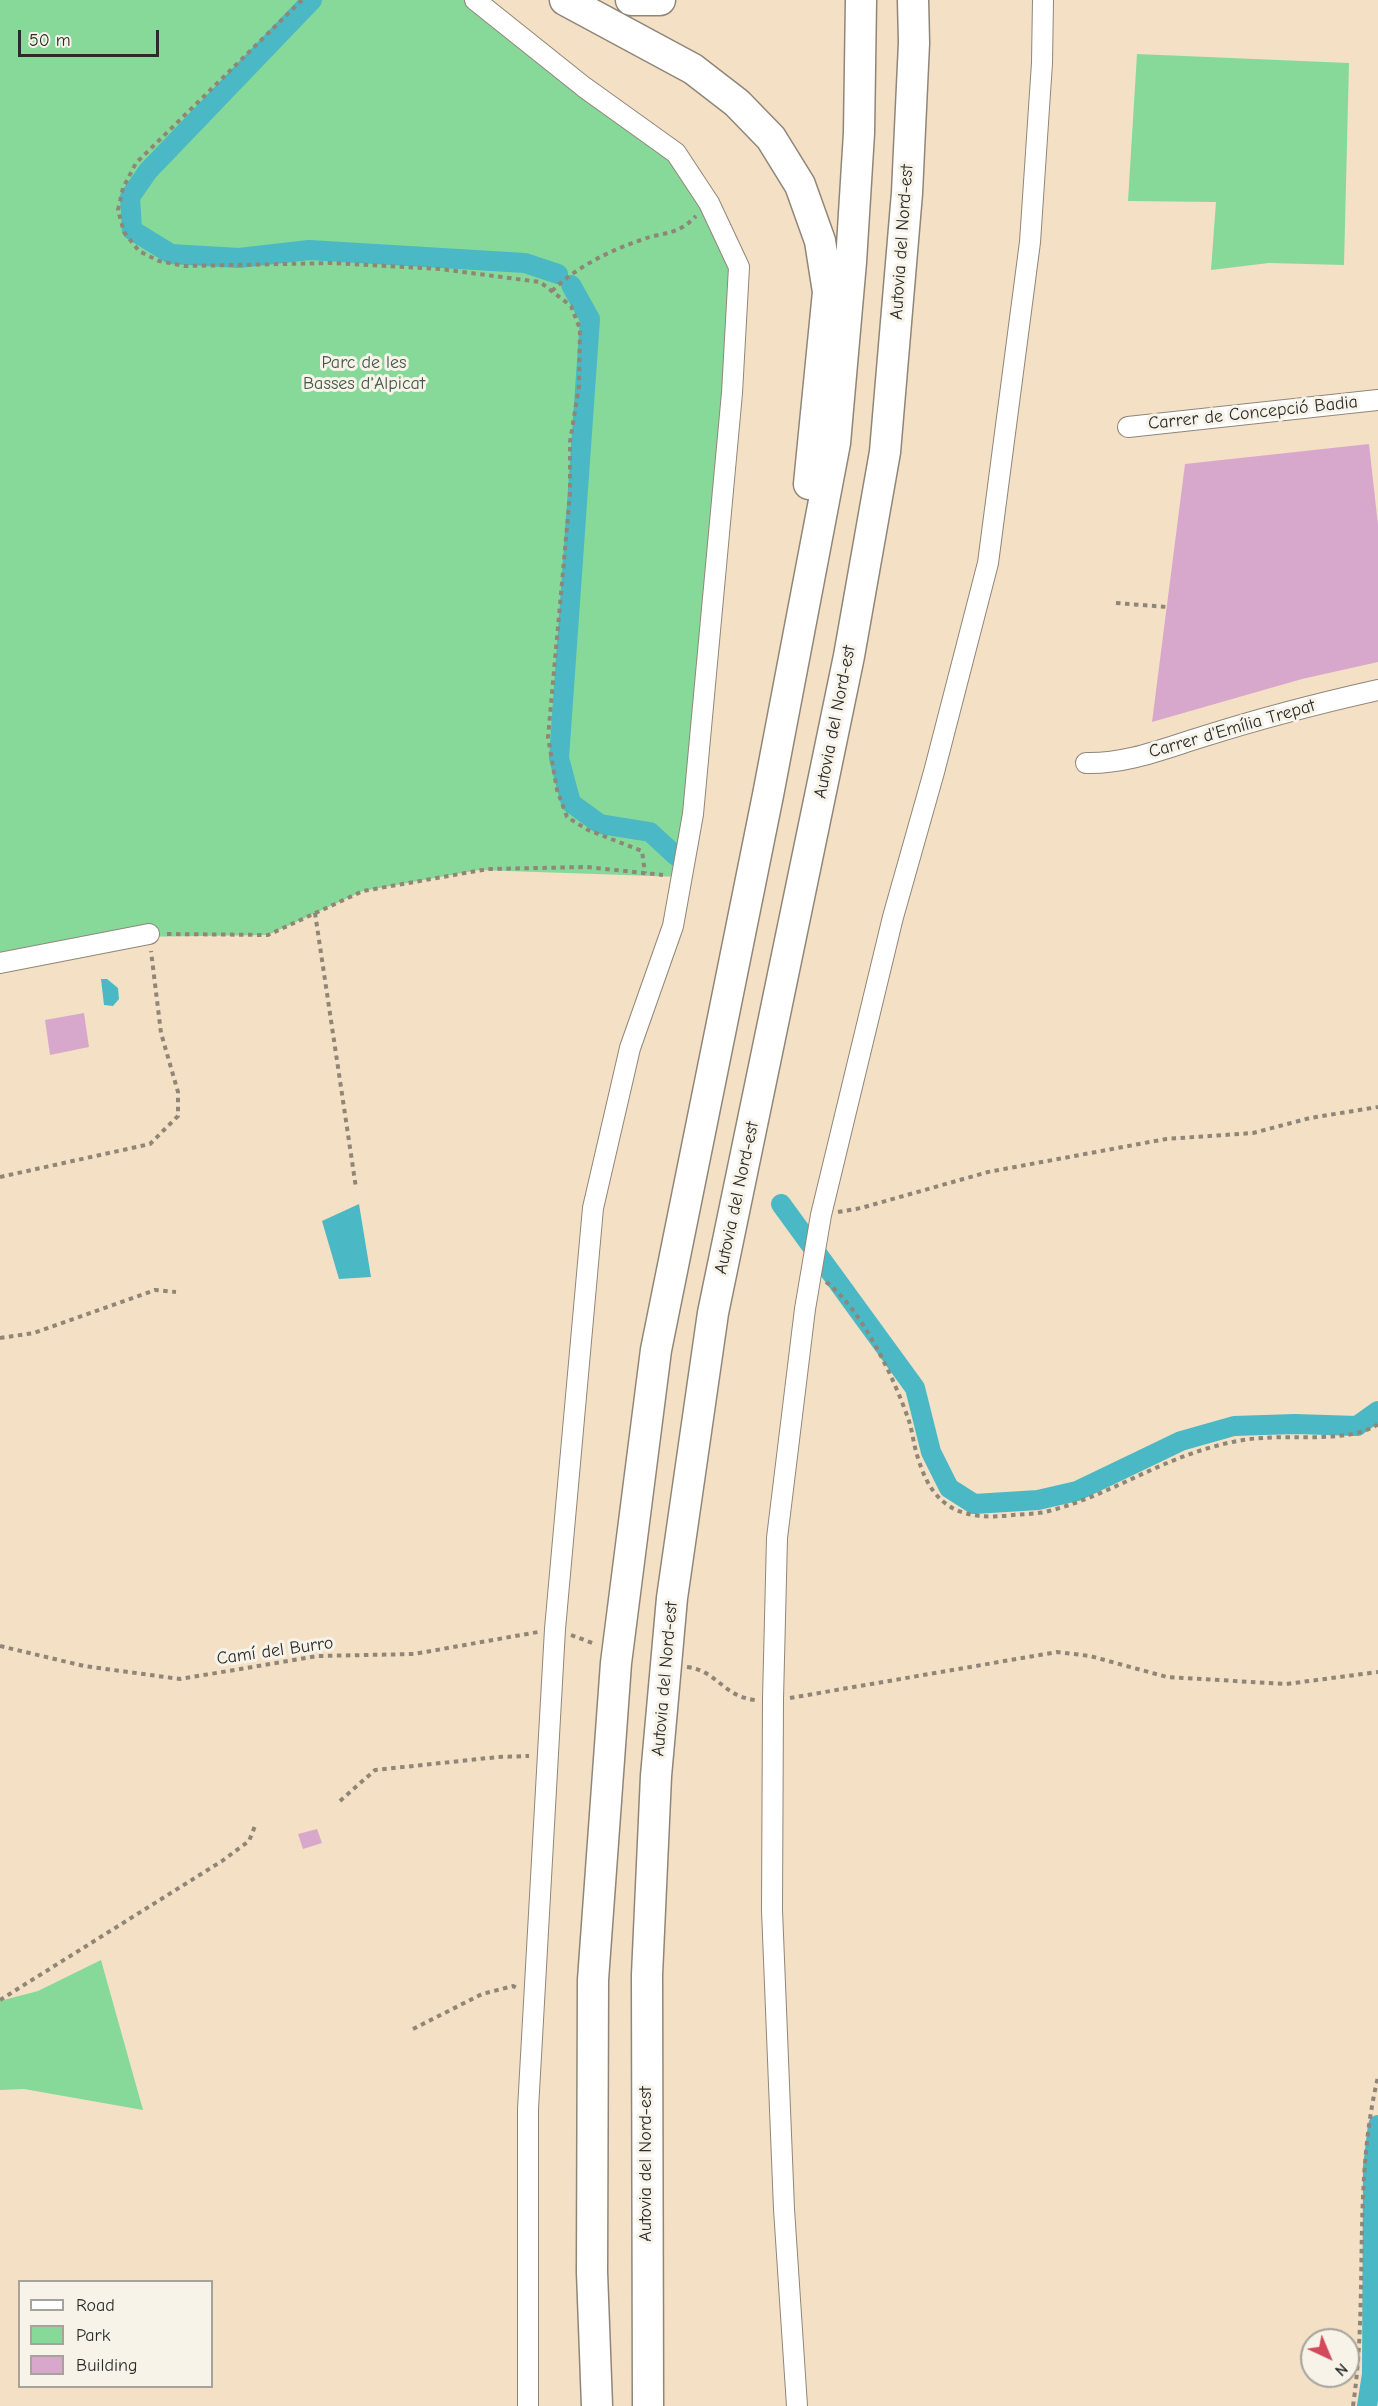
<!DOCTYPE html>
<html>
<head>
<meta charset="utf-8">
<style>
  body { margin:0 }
  #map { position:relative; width:1378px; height:2406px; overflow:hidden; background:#f4e0c5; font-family:"Comic Neue",sans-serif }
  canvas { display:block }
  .legend { position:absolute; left:18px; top:2280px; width:195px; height:108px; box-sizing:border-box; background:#f7f3e8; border:2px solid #a5a39c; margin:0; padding:8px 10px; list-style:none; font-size:18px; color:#2b2b2b }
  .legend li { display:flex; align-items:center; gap:12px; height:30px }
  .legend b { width:30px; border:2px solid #a5a39c }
  .north { position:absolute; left:1300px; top:2328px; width:60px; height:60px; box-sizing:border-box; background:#f7f3e8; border:2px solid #a5a39c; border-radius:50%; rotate:136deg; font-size:16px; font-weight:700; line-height:24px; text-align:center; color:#2b2b2b }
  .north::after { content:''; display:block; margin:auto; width:21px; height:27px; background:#d1495b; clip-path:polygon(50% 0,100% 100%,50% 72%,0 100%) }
  .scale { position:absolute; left:18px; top:30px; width:141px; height:27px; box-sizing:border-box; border:3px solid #2b2b2b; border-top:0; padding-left:8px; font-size:18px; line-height:21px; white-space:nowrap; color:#2b2b2b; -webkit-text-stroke:4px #f7f3e8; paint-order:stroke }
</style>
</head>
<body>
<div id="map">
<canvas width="1378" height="2406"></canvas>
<ul class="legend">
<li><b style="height:8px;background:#fff"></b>Road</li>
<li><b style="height:16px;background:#87d99a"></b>Park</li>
<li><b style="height:16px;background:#d8a8cc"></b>Building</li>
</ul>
<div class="north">N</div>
<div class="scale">50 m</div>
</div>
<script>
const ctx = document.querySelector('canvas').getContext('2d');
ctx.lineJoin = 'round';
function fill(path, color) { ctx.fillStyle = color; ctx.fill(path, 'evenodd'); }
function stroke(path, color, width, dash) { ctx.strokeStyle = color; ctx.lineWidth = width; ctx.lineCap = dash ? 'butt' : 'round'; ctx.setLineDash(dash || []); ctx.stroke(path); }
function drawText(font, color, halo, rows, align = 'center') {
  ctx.font = font + ' "Comic Neue",sans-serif'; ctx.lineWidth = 6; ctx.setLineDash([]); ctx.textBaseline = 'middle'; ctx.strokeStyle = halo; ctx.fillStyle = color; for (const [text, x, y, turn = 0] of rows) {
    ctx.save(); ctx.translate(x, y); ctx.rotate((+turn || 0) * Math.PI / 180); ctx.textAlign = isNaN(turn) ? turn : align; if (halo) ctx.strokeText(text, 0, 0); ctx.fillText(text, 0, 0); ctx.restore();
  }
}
fill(new Path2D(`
  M0,0H475L676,153L739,267L682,877L479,870L363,891L268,935L133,937L0,960Z
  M1137,54L1349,63L1344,265L1269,263L1211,270L1216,202L1128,201Z
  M101,1960L143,2110L24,2089L0,2090V2001L38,1991Z`), '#87d99a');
fill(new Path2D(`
  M101,979H107L118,988L119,999L113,1006L104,1005Z
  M359,1204L371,1277L339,1279L322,1221Z`), '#4ab8c5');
stroke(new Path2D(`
  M312,0L148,171L130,197L132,230L171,254L239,258L309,250L525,263L558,274
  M571,285L590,319L559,758L571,803L600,824L650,832L676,856
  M781,1204L915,1388L931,1452L949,1488L974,1504L1038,1500L1077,1491L1181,1441L1234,1426L1295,1424L1357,1426L1378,1411
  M1367,2406L1372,2374L1373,2167L1378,2125`), '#4ab8c5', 20);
fill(new Path2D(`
  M1369,444L1378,525V662L1302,679L1152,722L1185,464Z
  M84,1013L89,1047L50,1055L45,1020Z
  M317,1829L322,1843L303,1849L298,1834Z`), '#d8a8cc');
const minor = new Path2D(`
  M475,0L584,87L676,153L709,203L739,267L732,393L693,814L673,926L630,1048L593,1208L555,1629L528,2109V2406
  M1128,427L1378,400
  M1086,763C1128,764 1165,748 1205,736C1262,718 1320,703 1378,690
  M0,963L149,934
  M797,2406L784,2209L772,1910L773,1699L777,1538L805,1309L821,1215L893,917L934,772L988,563L1030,242L1042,63L1043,0`);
const highway = new Path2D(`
  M565,0L693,69L737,103L771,138L800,185L820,241L828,292L809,484
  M631,0H660
  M597,2406L592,2272L593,1980L616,1663L656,1350L768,795L835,443L851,262L859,133L861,0
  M648,2406L647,1975L656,1776L672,1598L713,1313L849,656L885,452L907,193L914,43L913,0`);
stroke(minor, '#908678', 22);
stroke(highway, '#908678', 33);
stroke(new Path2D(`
  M302,0L136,163L123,188L118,210L124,232L139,251L159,261L185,266L333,263L440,269L540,282L571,306L580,329L579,386L570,442V494L548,737L557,790L567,817L588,830L642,851L645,873
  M552,291C576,267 609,251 641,240C665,231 677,236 696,216
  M1116,603L1167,607
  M315,913L356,1188
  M167,934L268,935L363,891L488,869L587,867L663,875
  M0,1177L150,1144L178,1116V1092L161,1033L151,951
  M838,1212L861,1208L988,1172L1166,1139L1253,1133L1310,1118L1378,1107
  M826,1282C862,1309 895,1380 909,1421C913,1434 914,1448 919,1461C934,1510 965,1521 1013,1515C1025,1514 1038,1514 1049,1511C1103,1497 1145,1469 1196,1452C1217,1445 1240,1439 1263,1438C1296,1435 1351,1443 1378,1424
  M0,1338L34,1333L155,1290L176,1292
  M571,1635L595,1644
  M0,1646L84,1666L180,1679L318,1656L414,1654L538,1632
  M687,1667C718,1671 723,1697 756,1700
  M790,1698L1057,1652L1090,1656L1167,1677L1286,1684L1378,1672
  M340,1801L375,1770L498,1757L529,1756
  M0,2000L222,1861L249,1841L255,1826
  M413,2029L482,1994L513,1986L517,1988
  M1353,2406C1369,2297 1352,2185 1378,2077`), '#908678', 4, [4.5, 4.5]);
stroke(minor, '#fff', 20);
stroke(highway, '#fff', 30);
drawText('18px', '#2b2b2b', '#f7f3e8', [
  ["Autovia del Nord-est",902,242,-86],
  ["Carrer de Concepció Badia",1253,413,-6],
  ["Autovia del Nord-est",835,722,-79],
  ["Carrer d'Emília Trepat",1232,729,-16],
  ["Autovia del Nord-est",737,1198,-78],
  ["Camí del Burro",275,1651,-8],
  ["Autovia del Nord-est",665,1679,-85],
  ["Autovia del Nord-est",646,2164,-90]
]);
drawText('18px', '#425647', '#f7f3e8', [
  ["Parc de les",364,363],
  ["Basses d'Alpicat",364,384]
]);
</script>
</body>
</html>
